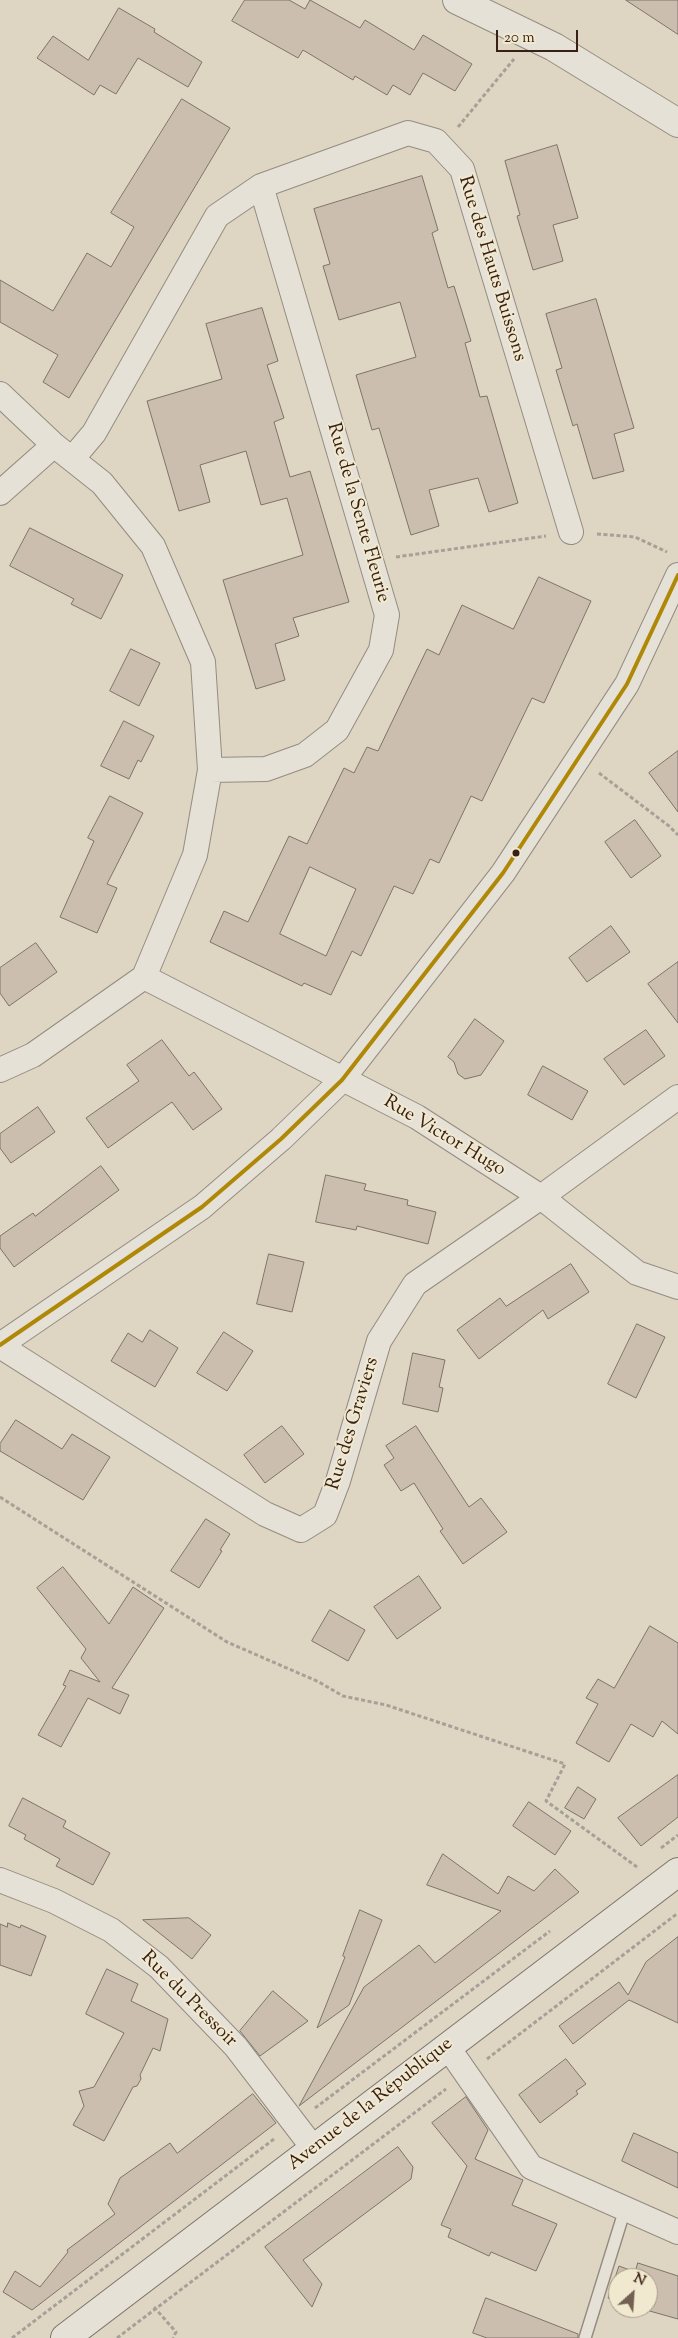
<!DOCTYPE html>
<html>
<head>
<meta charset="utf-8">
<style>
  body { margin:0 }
  #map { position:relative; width:678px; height:2338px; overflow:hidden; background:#ded6c2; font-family:"Sorts Mill Goudy",serif }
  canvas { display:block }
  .north { position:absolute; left:608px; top:2268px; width:50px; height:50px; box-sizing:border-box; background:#f1e8d0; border:1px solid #a79885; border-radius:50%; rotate:26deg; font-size:14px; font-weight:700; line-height:20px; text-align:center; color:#382114 }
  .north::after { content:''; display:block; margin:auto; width:18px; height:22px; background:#726051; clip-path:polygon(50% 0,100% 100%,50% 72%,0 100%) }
  .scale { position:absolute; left:496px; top:30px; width:82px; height:22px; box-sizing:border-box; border:2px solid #382114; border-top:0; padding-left:6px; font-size:15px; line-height:18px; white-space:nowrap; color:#382114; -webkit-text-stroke:4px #f1e8d0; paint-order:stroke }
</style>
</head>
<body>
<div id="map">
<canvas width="678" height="2338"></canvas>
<div class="north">N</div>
<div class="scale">20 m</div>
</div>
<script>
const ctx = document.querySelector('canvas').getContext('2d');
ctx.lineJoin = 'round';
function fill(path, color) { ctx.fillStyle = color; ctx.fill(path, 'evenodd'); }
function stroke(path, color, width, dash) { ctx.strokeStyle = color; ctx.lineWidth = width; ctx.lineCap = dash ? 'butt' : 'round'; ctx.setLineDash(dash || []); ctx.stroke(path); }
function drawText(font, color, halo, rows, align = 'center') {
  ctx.font = font + ' "Sorts Mill Goudy",serif'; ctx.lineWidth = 4; ctx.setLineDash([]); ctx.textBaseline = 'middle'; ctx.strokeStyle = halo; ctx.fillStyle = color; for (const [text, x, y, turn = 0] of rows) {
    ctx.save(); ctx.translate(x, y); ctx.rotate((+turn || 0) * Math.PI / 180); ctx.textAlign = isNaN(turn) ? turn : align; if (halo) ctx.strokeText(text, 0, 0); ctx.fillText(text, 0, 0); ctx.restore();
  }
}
const building = new Path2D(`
  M245,0H289L305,9L310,0L360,28L365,20L414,50L423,35L472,64L455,91L423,73L410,95L393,85L387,95L355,76L353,80L303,50L298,58L232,21Z
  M626,0H678V34Z
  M119,8L155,29L154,32L202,62L188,87L138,58L116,94L100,85L94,95L37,58L53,36L88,60Z
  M182,99L230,128L69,398L43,382L58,355L0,322V280L53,311L87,253L111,267L134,227L111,213Z
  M557,145L578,218L553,225L563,261L533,270L517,216L520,215L505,161Z
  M422,176L438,230L432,233L448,288L454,286L471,341L465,343L480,397L487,396L518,503L489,512L478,478L429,490L439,526L411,535L379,428L372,430L356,375L416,357L400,302L339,320L323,266L330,264L314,209Z
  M596,299L634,428L614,434L624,471L593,479L577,424L573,426L556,370L562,368L546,314Z
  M262,308L278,361L267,365L284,418L274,422L290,477L310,471L349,602L293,618L299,636L275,644L285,680L256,689L223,580L303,555L287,498L261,505L246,451L200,465L210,502L179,511L147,401L222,379L206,324Z
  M30,528L123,575L101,619L71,604L74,599L10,566Z
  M539,577L591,601L544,703L532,698L482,801L471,796L439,863L430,859L413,894L394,886L361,956L352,951L331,995L304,983L302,986L210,942L224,911L248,922L289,836L307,844L344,768L354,773L367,747L378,751L427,649L439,655L462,605L513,629ZM310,867L356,889L326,956L280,934Z
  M131,649L160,663L139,706L110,691Z
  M124,721L154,736L141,762L138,760L129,779L101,766Z
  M678,751V812L649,773Z
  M110,796L143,813L107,884L117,888L97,933L60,917L94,841L88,838Z
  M635,820L661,856L631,878L605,842Z
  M611,926L630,952L587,982L569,958Z
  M36,943L57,972L9,1006L0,993V968Z
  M678,962V1023L648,984Z
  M475,1019L504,1041L481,1075L465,1079L458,1074L454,1062L448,1057Z
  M646,1030L665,1056L624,1085L604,1059Z
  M162,1040L189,1076L194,1072L222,1109L193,1130L172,1102L108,1148L86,1118L139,1081L127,1065Z
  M543,1066L588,1091L572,1120L528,1095Z
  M38,1107L55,1132L11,1163L0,1148V1134Z
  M101,1166L119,1190L14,1267L0,1248V1236L33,1213L35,1216Z
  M326,1175L366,1184L364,1190L408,1200L407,1205L436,1212L428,1244L357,1226L356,1230L316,1222Z
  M269,1254L304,1262L292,1312L257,1304Z
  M571,1264L589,1292L548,1319L543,1310L479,1359L457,1330L500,1298L506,1306Z
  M637,1324L665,1337L636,1398L608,1384Z
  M150,1330L178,1348L155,1387L111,1361L128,1333L142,1342Z
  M224,1332L253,1351L227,1391L197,1373Z
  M413,1353L445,1360L439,1387L443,1388L438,1412L403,1404Z
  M16,1420L62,1449L72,1434L110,1457L83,1500L0,1451V1444Z
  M282,1426L304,1454L265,1483L244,1455Z
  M416,1426L469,1507L481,1498L507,1532L463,1564L440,1531L443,1529L414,1483L401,1491L384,1465L394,1458L386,1446Z
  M206,1519L230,1534L220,1550L222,1551L199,1588L171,1571Z
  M63,1567L109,1624L133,1587L164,1608L112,1688L129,1695L120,1714L88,1698L61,1747L38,1735L66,1686L63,1685L70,1670L100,1682L81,1658L86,1649L37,1588Z
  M419,1576L441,1608L397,1639L374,1607Z
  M330,1610L365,1630L348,1661L312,1641Z
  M650,1626L678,1643V1734L662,1721L653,1737L631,1724L609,1762L576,1743L598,1704L586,1698L598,1679L614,1688Z
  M678,1775V1817L641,1846L618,1818Z
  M578,1787L596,1799L584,1819L565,1808Z
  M23,1798L66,1821L63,1827L110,1853L93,1885L56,1866L60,1859L24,1839L26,1835L9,1826Z
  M529,1802L571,1831L555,1855L513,1826Z
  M443,1854L498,1894L508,1876L534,1891L555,1869L579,1892L299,2106L364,1987L419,1945L435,1963L501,1911L427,1885Z
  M360,1910L382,1920L349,2005L317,2028L345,1957L343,1956Z
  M189,1918L211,1935L192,1959L143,1920Z
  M8,1923L20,1928L21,1925L46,1936L31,1976L0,1965V1924L7,1927Z
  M678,1937V2023L629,2000L573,2044L559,2026L619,1982L628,1995L646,1962Z
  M107,1969L138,1984L131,2001L168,2019L160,2051L153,2048L140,2075L141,2079L137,2086L133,2087L104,2141L73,2125L84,2106L79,2091L94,2087L124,2033L86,2014Z
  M273,1991L308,2021L260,2056L240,2031Z
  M566,2059L586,2084L576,2091L578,2094L540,2123L519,2095Z
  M253,2094L276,2123L32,2310L3,2292L15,2271L40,2287L68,2252L67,2250L115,2214L108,2204L120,2178L170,2143L177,2153Z
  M466,2097L488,2130L475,2159L523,2180L512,2205L557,2224L536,2271L491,2252L489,2256L448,2237L451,2229L441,2225L467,2166L432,2123Z
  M634,2133L678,2153V2188L622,2161Z
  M398,2147L413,2167L411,2179L303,2260L322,2284L312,2307L265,2247Z
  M638,2263L678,2276V2319L639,2308H648V2278H618V2301L608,2298L619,2266L635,2272Z
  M486,2298L578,2334V2338H487L473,2333Z`);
fill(building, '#cbbeaf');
stroke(building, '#7c7469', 1);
const service = new Path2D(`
  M585,2338L625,2209`);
const minor = new Path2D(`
  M0,394L54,445L102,483L153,546L203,662L210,770L195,855L144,977L33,1055L0,1070
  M72,459L94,433L217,216L261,186L408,133L436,141L462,169L571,532
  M0,493L54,445
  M210,770L266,769L305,755L337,730L381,650L387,615L261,186
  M144,977L417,1117L541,1197L637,1273L678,1287
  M0,1345L202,1207L281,1139L342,1080L503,873L627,684L678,575
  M0,1346L265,1514L301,1530L325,1515L338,1481L379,1341L415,1284L541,1197L678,1097
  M0,1880L54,1901L111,1930L159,1967L236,2047L314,2149
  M447,2046L531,2167L678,2232`);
const tertiary = new Path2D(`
  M457,0L554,47L678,123`);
const secondary = new Path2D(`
  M65,2338L678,1872`);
stroke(service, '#948c80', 14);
stroke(minor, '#948c80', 26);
stroke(tertiary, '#948c80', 30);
stroke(secondary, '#7c7469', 30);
stroke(new Path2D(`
  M458,127L514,59
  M597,534L635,537L667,552
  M396,557L546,536
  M599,773L669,826L678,835
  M0,1497L227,1642L319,1682L343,1696L386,1705L565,1764L546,1801L637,1867
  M661,1848L678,1835
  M487,2059L678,1913
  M315,2108L550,1931
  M154,2307L176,2332L173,2338
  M12,2338L274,2139
  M117,2338L446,2089`), '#a6a098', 3, [4, 2.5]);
stroke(service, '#e5e1d7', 11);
stroke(minor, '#e5e1d7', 24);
stroke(tertiary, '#e5e1d7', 28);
stroke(secondary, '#e5e1d7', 28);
stroke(new Path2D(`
  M0,1345L202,1207L281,1139L342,1080L503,873L627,684L678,575`), '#af8808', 4);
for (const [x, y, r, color] of [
  [516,853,4.5,"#382114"]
]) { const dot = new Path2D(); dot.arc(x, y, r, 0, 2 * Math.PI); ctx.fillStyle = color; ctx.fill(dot); stroke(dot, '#f1e8d0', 2); }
drawText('19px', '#382114', '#f1e8d0', [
  ["Rue des Hauts Buissons",491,269,73],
  ["Rue de la Sente Fleurie",357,513,74],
  ["Rue Victor Hugo",444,1137,31],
  ["Rue des Graviers",354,1424,-73],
  ["Rue du Pressoir",188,2000,45],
  ["Avenue de la République",371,2105,-38]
]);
</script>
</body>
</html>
